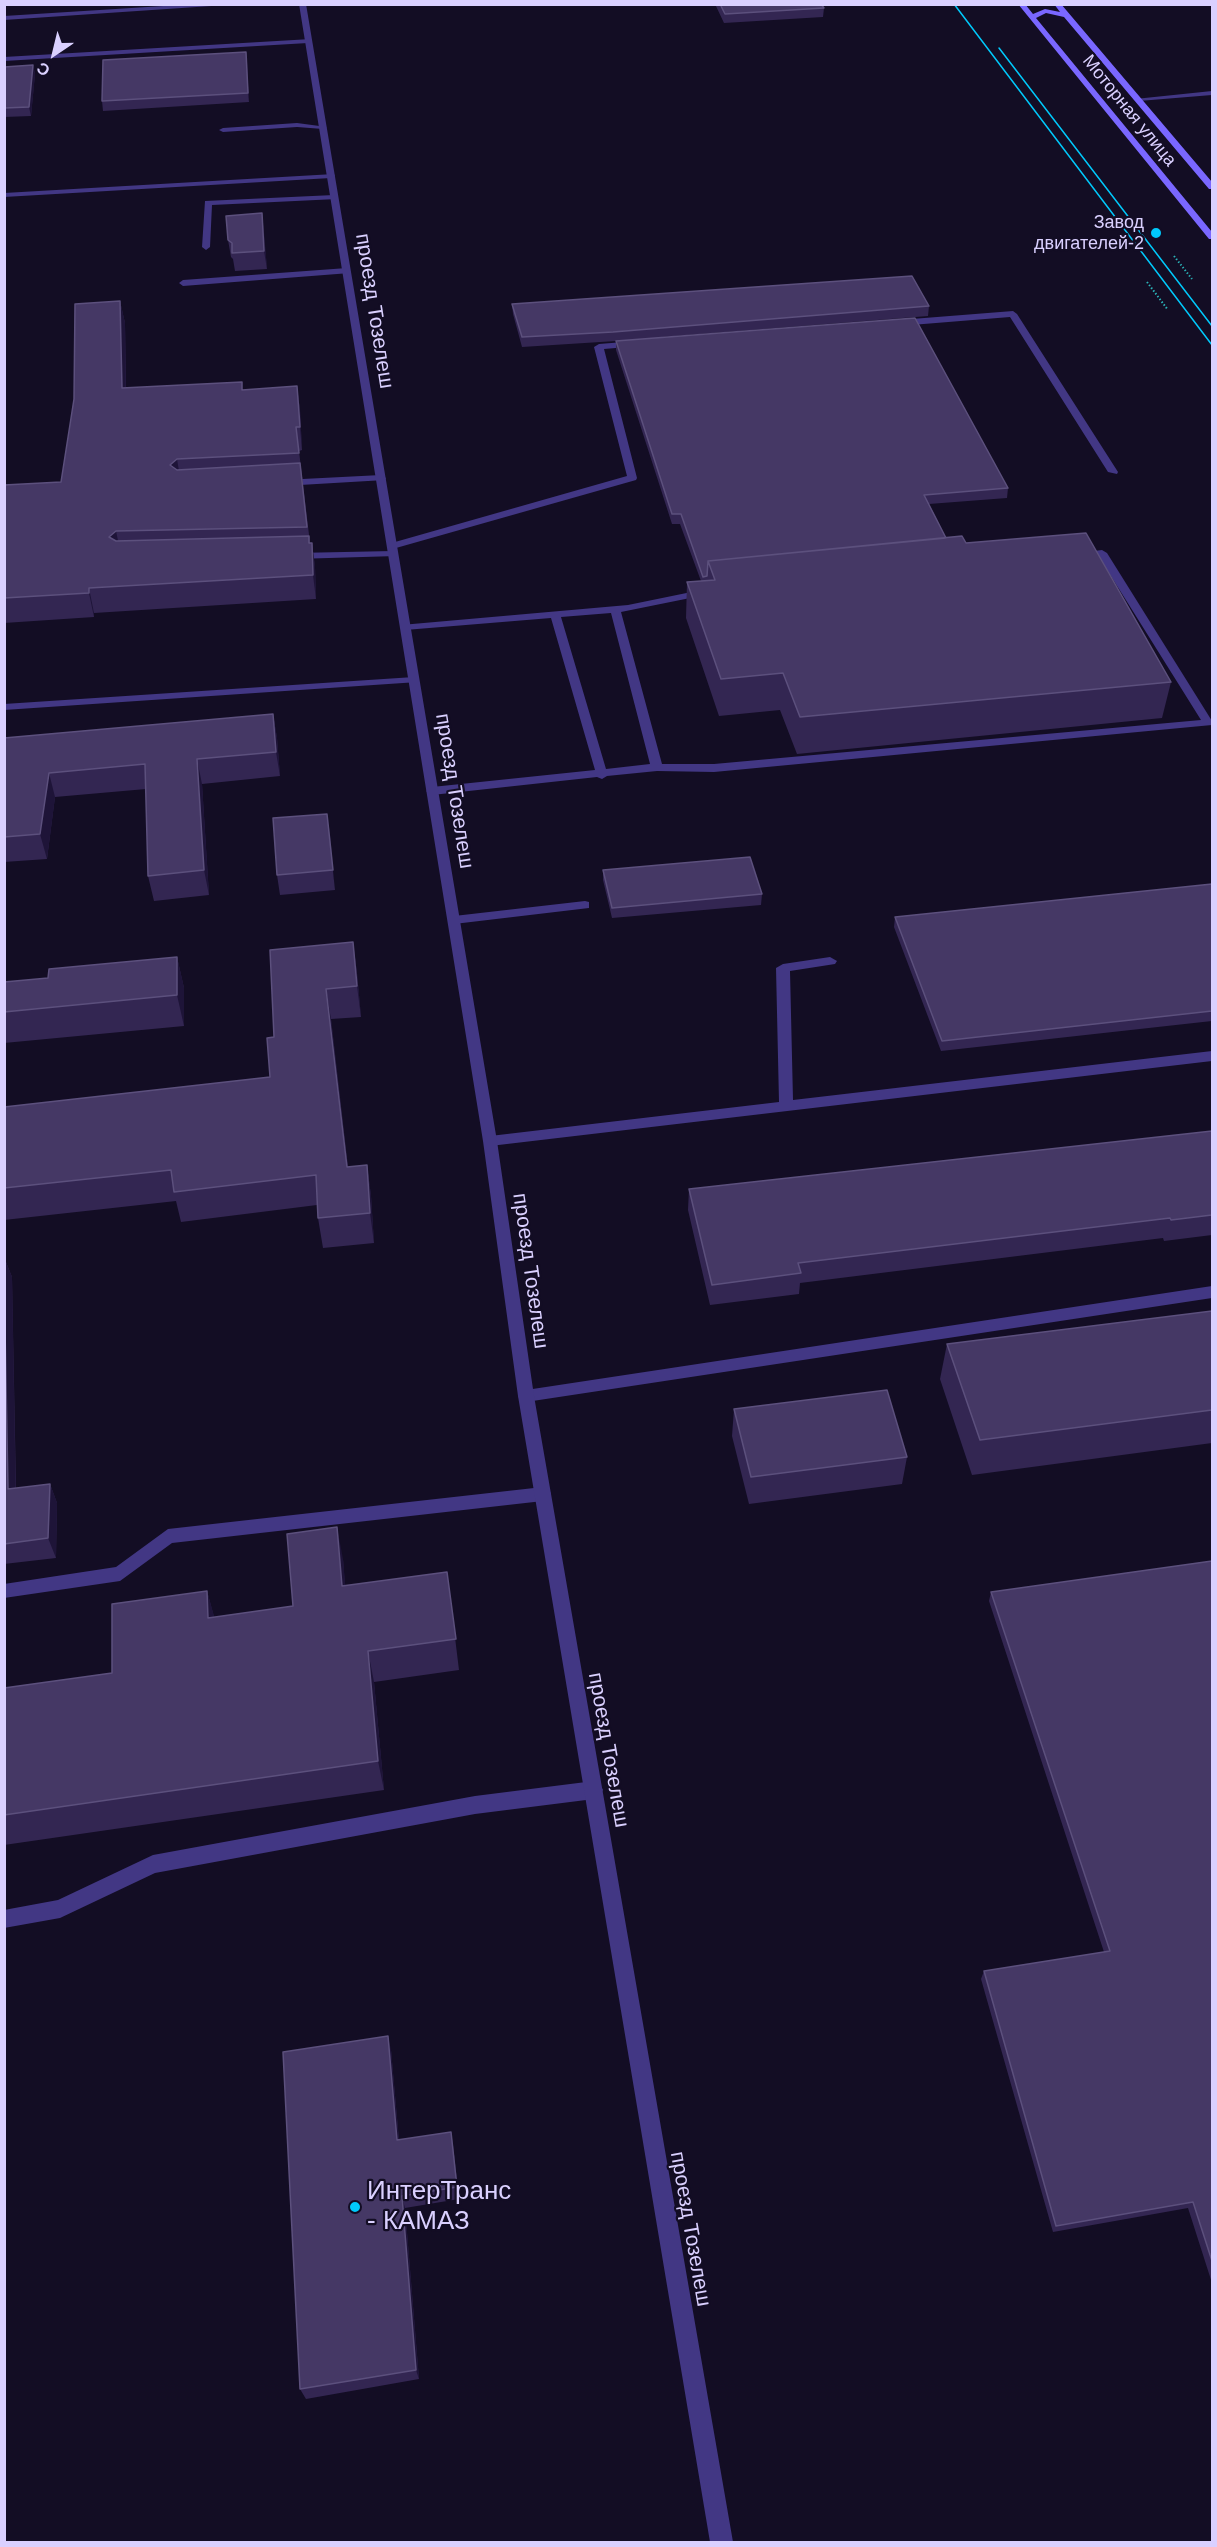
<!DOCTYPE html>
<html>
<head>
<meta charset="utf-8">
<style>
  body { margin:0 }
  #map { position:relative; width:1217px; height:2547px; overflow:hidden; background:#130d24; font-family:Arial,sans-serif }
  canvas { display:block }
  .frame { position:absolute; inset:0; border:6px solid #dad0ff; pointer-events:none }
  .north { position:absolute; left:24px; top:24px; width:60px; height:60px; -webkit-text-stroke:4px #130d24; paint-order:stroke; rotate:215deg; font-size:16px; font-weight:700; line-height:24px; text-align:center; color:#dad0ff }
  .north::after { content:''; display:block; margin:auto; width:21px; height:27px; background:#dad0ff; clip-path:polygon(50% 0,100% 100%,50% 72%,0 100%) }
</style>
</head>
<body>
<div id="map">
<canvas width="1217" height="2547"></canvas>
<div class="frame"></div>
<div class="north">С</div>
</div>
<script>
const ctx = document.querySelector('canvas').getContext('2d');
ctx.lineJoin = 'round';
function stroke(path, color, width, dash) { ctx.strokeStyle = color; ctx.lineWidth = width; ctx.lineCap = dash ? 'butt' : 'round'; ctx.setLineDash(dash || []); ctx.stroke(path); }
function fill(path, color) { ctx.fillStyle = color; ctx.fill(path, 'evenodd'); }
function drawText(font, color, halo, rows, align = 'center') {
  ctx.font = font + ' Arial,sans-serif'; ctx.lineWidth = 4.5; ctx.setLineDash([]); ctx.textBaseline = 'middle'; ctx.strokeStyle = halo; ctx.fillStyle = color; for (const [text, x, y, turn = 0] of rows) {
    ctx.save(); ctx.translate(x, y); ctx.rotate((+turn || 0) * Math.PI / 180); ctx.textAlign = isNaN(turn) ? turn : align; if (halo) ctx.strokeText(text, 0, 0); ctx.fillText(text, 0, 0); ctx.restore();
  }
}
stroke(new Path2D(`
  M1174,256L1192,279
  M1147,282L1168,310`), '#2bb3b8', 2, [1.5, 2]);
fill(new Path2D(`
  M195,4H241L4,20V16Z
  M311,39L308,43L4,61V57Z
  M1212,91V95L1139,101L1135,99Z
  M297,123L327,127L323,129L297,127L223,132L219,130L223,128Z
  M334,174L335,176L331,178L4,197V193Z
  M334,195L338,197L337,199L212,205L210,247L206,250L202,247L205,201Z
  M347,268L350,269V273L183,286L179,283L183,280Z
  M1013,311L1017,314L1118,472L1117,474L1108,472L1010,317L899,326L895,323L899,320Z
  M636,341L641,344L639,346L604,349L637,478L636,480L396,548H388V544L627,476L594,347L599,344Z
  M381,475L386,478L385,480L283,486L278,483L283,480Z
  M1102,550L1107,553L1212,721V725L714,772L657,771L607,776L602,779L597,777L432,795L426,791L432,787L595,770L551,618L405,630L401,629V625L628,605L706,589L711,592L710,594L621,612L662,764H714L1201,720L1099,557L1079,559L1074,556L1079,553ZM611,613L650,764L606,769L561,617Z
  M393,551L398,554L397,556L295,559L290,556L295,553Z
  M414,677L418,678V682L4,710V704Z
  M585,901L589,902V908L454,924L448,920L454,916Z
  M830,957L837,961L835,964L790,971L793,1100L1212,1051V1061L490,1146L483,1141L490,1136L779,1102L776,968L783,964Z
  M1212,1286V1298L526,1402L520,1400L518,1396L520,1392L526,1390Z
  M543,1487L549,1489L551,1494L549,1499L543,1501L172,1543L120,1581L4,1598V1584L116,1567L168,1529Z
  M594,1781L600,1784L603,1790L600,1796L594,1799L475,1814L155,1873L60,1918L4,1928V1910L58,1900L153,1855L475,1796Z`), '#423784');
fill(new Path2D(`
  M299,4H306L497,1141L534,1396L733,2542H710L518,1396L483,1141Z`), '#423784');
fill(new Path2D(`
  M1018,4H1025L1033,14L1045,9L1060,12L1054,4H1061L1212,182V189H1209L1064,17L1046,13L1036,18L1212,232V239H1209Z`), '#7a67ff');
stroke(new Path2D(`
  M954,4L1212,345
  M999,48L1212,326`), '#00c9fb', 1.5);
fill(new Path2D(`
  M715,4H821L824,8L823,17L724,23Z
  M246,52L249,102L103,111L102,101Z
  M33,65L35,74L31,116L4,117V67Z
  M262,213L267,269L235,271L233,259L231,257L228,240Z
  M120,301L125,323L126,388L243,390L297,386L300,410L302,450L299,451L310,543H312L315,567L316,599L94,613V617L4,623V485L61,482Z
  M512,304L929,306L928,316L662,337L1008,488L1007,498L929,504L946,538L966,543L1171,682L1162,718L797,754L780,710L719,716L686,618L687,582L701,581L680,524H672L616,350V341L522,347L513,314Z
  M273,714L277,738L280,776L202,784L209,895L154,901L148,876L146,789L55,797L47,859L4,862V738Z
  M327,814L335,890L280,895L277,875Z
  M603,870L762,894L761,905L612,918L603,880Z
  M1212,884V1021L941,1051L894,927L895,917Z
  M353,942L357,973L361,1017L331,1019L348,1167L367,1165L371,1196L374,1243L323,1248L318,1218L317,1205L181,1222L176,1201L4,1220V1107L270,1077L274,1037Z
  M177,957L184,988V1026L4,1043V982L48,978Z
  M1212,1131V1235L1164,1241L1163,1238L800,1283L799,1294L710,1305L688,1210L689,1189Z
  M4,1257L12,1277L16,1488L50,1484L57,1503L56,1558L4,1564Z
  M1212,1311V1443L972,1475L940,1379L947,1344Z
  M734,1409L907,1457L902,1484L749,1504L732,1436Z
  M343,1559L345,1586L447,1572L459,1670L374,1682L384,1790L4,1845V1688L112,1673L207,1591L214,1617L293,1606Z
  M1212,1561V2283L1188,2208L1053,2232L981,1979L984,1971L1104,1952L989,1601L991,1592Z
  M391,2050L399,2140L451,2132L453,2145L459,2199L405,2208L419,2379L306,2399L300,2389Z`), '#332652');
fill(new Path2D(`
  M246,52L247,61L249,102L248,93Z
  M33,65L35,74L31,116L29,107Z
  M262,213L264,231L267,269L264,251Z
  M120,301L125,323L126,411L122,388Z
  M297,386L300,410L302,450L300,427Z
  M177,459L181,483L170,465Z
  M116,531L121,555L109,537Z
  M312,543L315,567L316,599L313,575Z
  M89,588L94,613V617L89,593Z
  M273,714L277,738L280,776L276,752Z
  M197,759L202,784L209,895L204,870Z
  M49,773L55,797L47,859L40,834Z
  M327,814L330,834L335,890L333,870Z
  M353,942L357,973L361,1017L357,986Z
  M177,957L184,988V1026L177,995Z
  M326,989L331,1019L351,1197L347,1167Z
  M367,1165L371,1196L374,1243L370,1213Z
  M4,1257L12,1277L16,1509L8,1489Z
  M50,1484L57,1503L56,1558L48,1538Z
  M337,1527L343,1559L348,1617L342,1586Z
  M207,1591L216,1623L208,1618Z
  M368,1651L374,1682L384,1790L378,1761Z
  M388,2036L391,2050L400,2153L397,2140Z
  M451,2132L453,2145L459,2199L457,2187Z
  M402,2196L405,2208L419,2379L416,2370Z`), '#1e1438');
const building = new Path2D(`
  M720,4H821L824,8L725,14Z
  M246,52L248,93L102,101L103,60Z
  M33,65L29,107L4,108V67Z
  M262,213L264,251L232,253V243L228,240L226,216Z
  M912,276L929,306L613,332L522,337L512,304Z
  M120,301L122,388L242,382V390L297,386L300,427H296L299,453L177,459L170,465L177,470L300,463L307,527L116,531L109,537L116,541L309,536V543H312L313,575L89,588V593L4,598V485L61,482L74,399L75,304Z
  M915,318L1008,488L924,495L946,538L708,561L707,576L703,577L681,514H672L616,341Z
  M1086,533L1171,682L800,717L783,673L721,679L687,582L715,580L708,561L962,536L966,543Z
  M273,714L276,752L197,759L204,870L148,876L145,764L49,773L40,834L4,837V738Z
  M327,814L333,870L277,875L273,818Z
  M750,857L762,894L612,908L603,870Z
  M1212,884V1011L942,1041L895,917Z
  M353,942L357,986L326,989L347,1167L367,1165L370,1213L318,1218L316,1175L174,1192L171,1170L4,1188V1107L270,1077L267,1038L274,1037L270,950Z
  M177,957V995L4,1012V982L48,978L49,969Z
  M1212,1131V1215L1171,1220L1170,1218L798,1263L801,1273L712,1285L689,1189Z
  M4,1274L8,1489L50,1484L48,1538L4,1544Z
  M1212,1311V1410L980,1440L947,1344Z
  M887,1390L907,1457L751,1477L734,1409Z
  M337,1527L342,1586L447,1572L456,1639L368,1651L378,1761L4,1815V1688L112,1673V1604L207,1591L208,1618L293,1606L287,1534Z
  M1212,1561V2261L1193,2202L1056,2226L984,1971L1110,1951L991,1592Z
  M388,2036L397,2140L451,2132L457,2187L402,2196L416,2370L300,2389L283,2052Z`);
fill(building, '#453865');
stroke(building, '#5c507d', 1.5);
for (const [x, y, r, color] of [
  [1156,233,6,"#00c9fb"],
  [355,2207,6,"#00c9fb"]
]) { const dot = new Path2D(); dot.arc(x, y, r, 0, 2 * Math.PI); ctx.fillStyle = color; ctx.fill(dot); stroke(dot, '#130d24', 2); }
drawText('18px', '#dad0ff', '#130d24', [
  ["Моторная улица",1129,111,51]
]);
drawText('18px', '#dad0ff', '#130d24', [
  ["Завод",1144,223],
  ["двигателей-2",1144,244]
], 'right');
drawText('21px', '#dad0ff', '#130d24', [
  ["проезд Тозелеш",374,311,81],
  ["проезд Тозелеш",454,791,81],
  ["проезд Тозелеш",530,1271,82],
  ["проезд Тозелеш",608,1750,80],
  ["проезд Тозелеш",690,2229,80]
]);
drawText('26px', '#dad0ff', '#130d24', [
  ["ИнтерТранс",367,2192],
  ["- КАМАЗ",367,2222]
], 'left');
</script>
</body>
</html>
